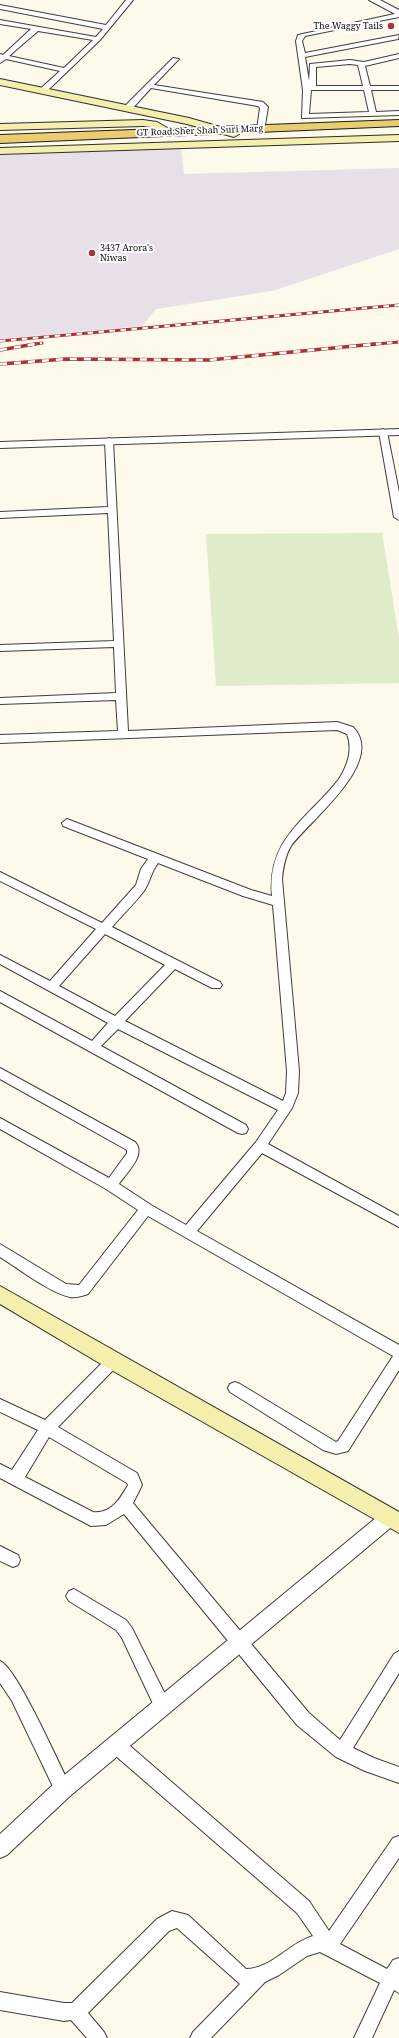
<!DOCTYPE html>
<html>
<head>
<meta charset="utf-8">
<style>
  body { margin:0 }
  canvas { display:block; background:#fdf9eb }
</style>
</head>
<body>
<canvas width="399" height="2038"></canvas>
<script>
const ctx = document.querySelector('canvas').getContext('2d');
ctx.lineJoin = 'round';
function fill(path, color) { ctx.fillStyle = color; ctx.fill(path, 'evenodd'); }
function stroke(path, color, width, dash) { ctx.strokeStyle = color; ctx.lineWidth = width; ctx.lineCap = dash ? 'butt' : 'round'; ctx.setLineDash(dash || []); ctx.stroke(path); }
function drawText(font, color, halo, rows, align = 'center') {
  ctx.font = font + ' "Noto Serif",serif'; ctx.lineWidth = 4; ctx.setLineDash([]); ctx.textBaseline = 'middle'; ctx.strokeStyle = halo; ctx.fillStyle = color; for (const [text, x, y, turn = 0] of rows) {
    ctx.save(); ctx.translate(x, y); ctx.rotate((+turn || 0) * Math.PI / 180); ctx.textAlign = isNaN(turn) ? turn : align; if (halo) ctx.strokeText(text, 0, 0); ctx.fillText(text, 0, 0); ctx.restore();
  }
}
fill(new Path2D(`
  M181,148L184,174L399,168V249L272,291L156,309L142,326L0,339V155Z`), '#e8dfe9');
fill(new Path2D(`
  M382,533L399,638V683L216,686L206,534Z`), '#dfebc9');
const minor = new Path2D(`
  M126,0H133L100,40L45,93L38,91L60,71L6,59L0,63V54L3,55L31,29L0,24V20L96,37L103,29L0,9V5L106,25ZM38,31L93,40L64,68L9,56Z
  M399,13V17L305,36L302,41L305,53L399,35L398,39L305,57L309,81L310,64L350,60L364,62L399,54V58L365,66L370,86H399V90H371L376,112L399,111V115L302,118L303,90L296,41L298,35ZM350,64L358,65L363,86H316V67ZM311,90H364L369,112L309,114Z
  M173,58L179,59L154,85L263,102L268,107L264,131L257,129L260,108L258,106L151,88L131,110H125V106Z
  M383,429L387,432L399,492V520L394,517L379,432Z
  M109,438L113,441L128,731L337,722L353,727C387,762 309,821 291,846C285,856 283,868 282,879L299,1071L298,1093L292,1108L268,1144L399,1216V1227L262,1153L197,1231L399,1345V1370L348,1451L336,1454L323,1450L230,1392L228,1388L230,1384L235,1382L240,1384L336,1442L338,1441L393,1356L148,1216L88,1294C82,1296 76,1298 70,1297C50,1293 18,1268 0,1257V1244L66,1284L79,1285L138,1210L106,1189L0,1129V1118L109,1178L127,1153V1150L0,1079V1068L135,1142C147,1155 126,1173 119,1184L151,1205L186,1225L256,1142L278,1110L118,1029L101,1046L246,1125L248,1129L246,1133L242,1134L238,1133L0,1002V991L92,1041L108,1023L0,964V955L50,981L96,929L0,881V872L102,923L136,885L141,869L148,859L63,826L62,823L67,819L251,890L272,896C267,838 307,820 339,779C348,764 353,750 347,734L337,730L0,743V735L118,731L116,700L0,704V698L116,693L114,647L0,651V645L114,641L108,513L0,518V512L108,507L105,441ZM158,863L243,896L273,905L287,1071L286,1093L283,1101L125,1021L175,969L212,988H220L222,985L220,982L112,927C122,915 134,904 144,891C150,882 151,872 158,863ZM105,934L165,965L115,1016L59,986Z
  M113,1355L118,1357L120,1361L118,1365L58,1427L137,1473L142,1485L133,1503L309,1713L340,1740L394,1654L399,1651V1673L353,1748L374,1758L399,1767V1783L365,1771L336,1757L297,1725L124,1514L106,1525L91,1526L0,1478V1464L12,1470L38,1430L0,1412V1399L45,1420L108,1357ZM49,1437L127,1483L128,1485C120,1499 111,1514 93,1512L25,1477Z
  M0,1546L18,1555L20,1560L18,1565L13,1567L0,1561Z
  M74,1589L126,1620L132,1628L168,1700L170,1705L168,1710L162,1713L156,1710L122,1638L116,1630L69,1601L66,1596L69,1591Z
  M0,1661C17,1668 58,1762 69,1783L71,1789L69,1795L63,1797L57,1795L12,1701L0,1683Z
  M116,1737L122,1739L309,1901L329,1931L393,1838L399,1836V1858L340,1944L387,1969L393,1960L399,1958V1993L394,1990L372,2038H354L380,1983L320,1952L307,1956L279,1975L265,1982L211,2038H190L193,2032L240,1984L177,1928L169,1931L88,2013L104,2032L107,2038H87L71,2020L64,2021L0,2010V1992L64,2003H72L157,1919L172,1911L188,1915L246,1969C271,1969 289,1943 313,1936L297,1913L110,1751L108,1745L110,1739Z`);
const tertiary = new Path2D(`
  M369,0H380L399,10V16Z
  M399,429V435L0,448V442Z
  M389,1510L395,1512L398,1518L395,1524L70,1796L7,1855L0,1858V1834L56,1782L383,1512Z`);
const secondary = new Path2D(`
  M0,79L189,118L238,132L239,134L234,137L187,124L0,85Z
  M143,120L157,122L176,133L171,136L151,127L143,126L0,130V124Z
  M399,135V141L0,154V148Z
  M0,1286L399,1512V1533L106,1367L0,1304Z`);
const primary = new Path2D(`
  M399,120V126L0,143V135Z`);
stroke(minor, '#3e3e3e', 2);
stroke(tertiary, '#3e3e3e', 2);
stroke(secondary, '#2d2d2d', 2);
stroke(primary, '#1c1c1c', 2);
fill(minor, '#fff');
fill(tertiary, '#fff');
fill(secondary, '#f5efad');
fill(primary, '#e9cd6f');
const railFar1 = new Path2D(`
  M0,341L399,305
  M29,345L42,343
  M365,345L399,342`);
const rail = new Path2D(`
  M0,350L35,344
  M0,364L66,359L209,360L375,344`);
stroke(railFar1, '#aa3337', 3);
stroke(rail, '#aa3337', 3.5);
stroke(railFar1, '#fff', 2, [5.5]);
stroke(rail, '#fff', 2.5, [7]);
for (const [x, y, r, color] of [
  [391,26,4,"#aa3337"],
  [92,253,4,"#aa3337"]
]) { const dot = new Path2D(); dot.arc(x, y, r, 0, 2 * Math.PI); ctx.fillStyle = color; ctx.fill(dot); stroke(dot, '#fff', 1.5); }
drawText('9px', '#0b0b0b', '#fff', [
  ["The Waggy Tails",383,26],
  ["3437 Arora's",100,248,"left"],
  ["Niwas",100,258,"left"]
], 'right');
drawText('9px', '#0b0b0b', '#fff', [
  ["GT Road;Sher Shah Suri Marg",200,131,-2]
]);
</script>
</body>
</html>
